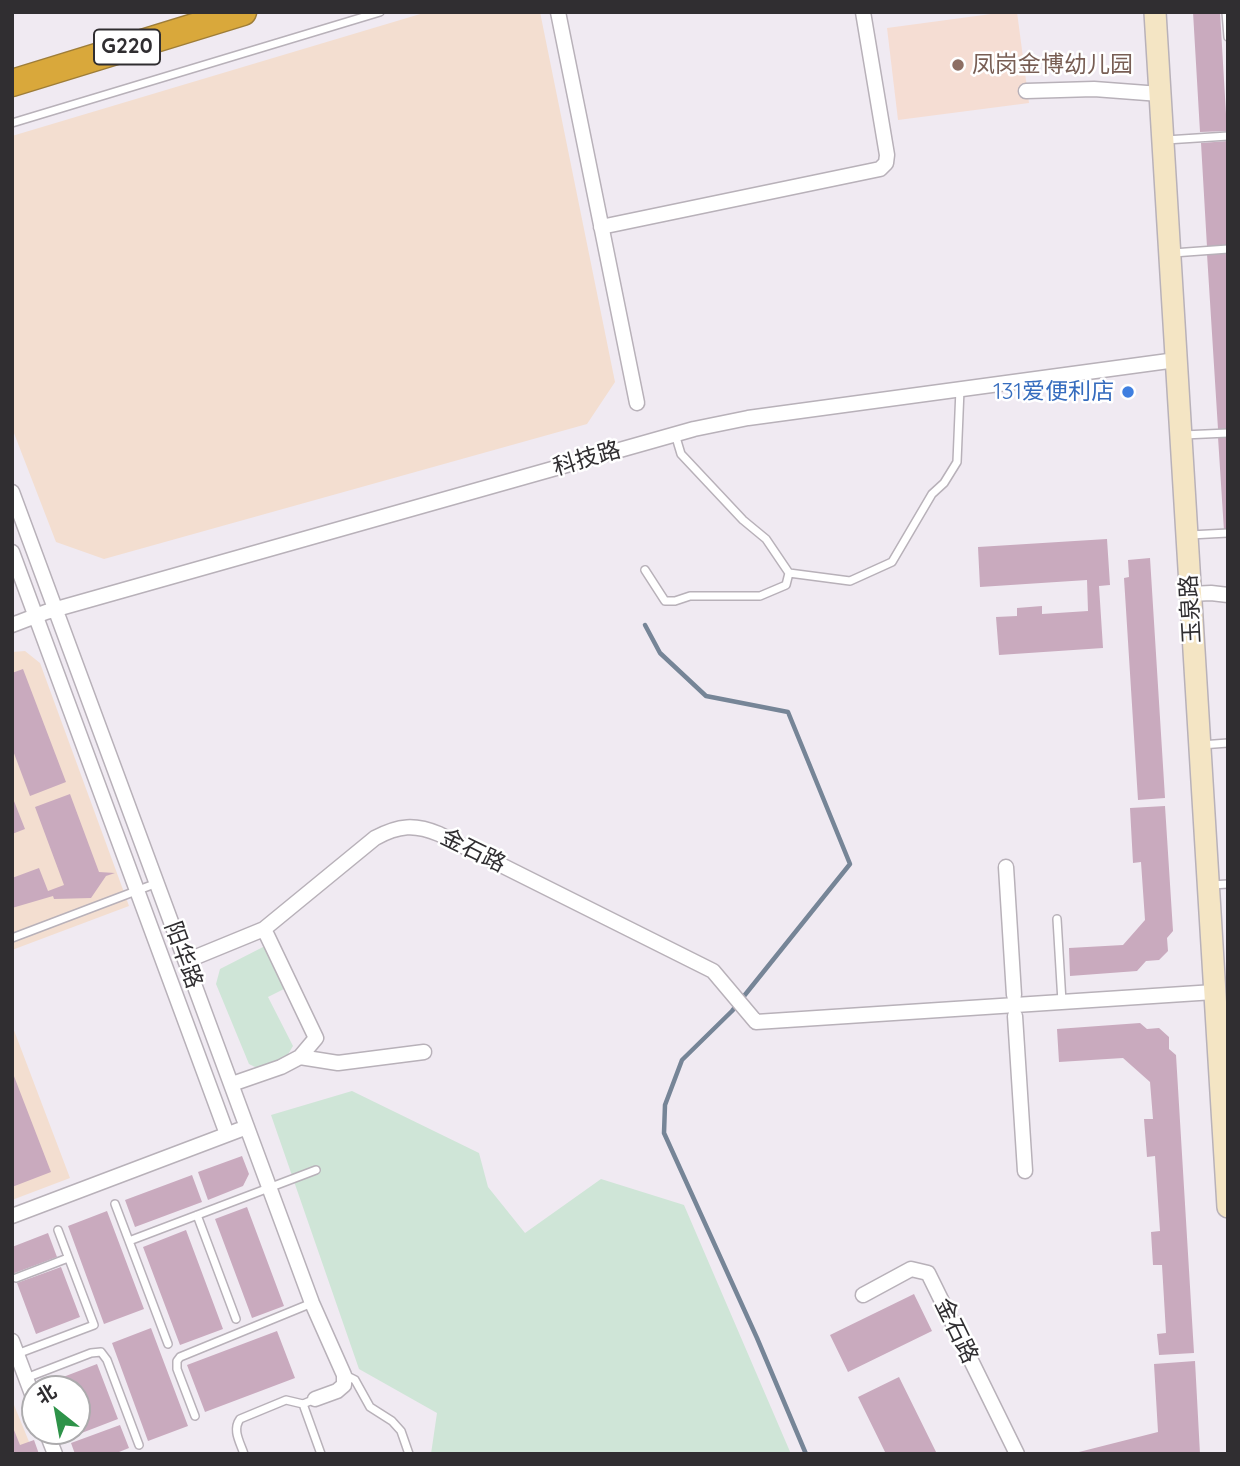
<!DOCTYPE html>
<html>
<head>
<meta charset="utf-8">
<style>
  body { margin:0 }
  #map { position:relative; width:1240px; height:1466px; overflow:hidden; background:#f0eaf2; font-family:Quicksand,"Noto Sans SC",sans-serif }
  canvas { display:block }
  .frame { position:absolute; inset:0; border:14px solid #302e31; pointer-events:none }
  .north { position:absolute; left:21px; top:1375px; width:70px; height:70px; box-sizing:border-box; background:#fff; border:2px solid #acabad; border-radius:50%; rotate:329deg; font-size:19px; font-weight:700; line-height:28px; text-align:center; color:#302e31 }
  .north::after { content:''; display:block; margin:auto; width:24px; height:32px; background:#2e9349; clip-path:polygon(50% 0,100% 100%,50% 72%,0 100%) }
</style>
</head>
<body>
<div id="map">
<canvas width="1240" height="1466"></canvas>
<div class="frame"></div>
<div class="north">北</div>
</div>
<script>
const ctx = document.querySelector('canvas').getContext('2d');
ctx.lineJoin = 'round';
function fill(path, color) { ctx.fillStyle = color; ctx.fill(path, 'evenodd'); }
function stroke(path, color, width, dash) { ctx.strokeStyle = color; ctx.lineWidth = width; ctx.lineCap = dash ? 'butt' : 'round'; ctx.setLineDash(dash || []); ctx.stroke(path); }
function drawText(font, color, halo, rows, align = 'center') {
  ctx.font = font + ' Quicksand,"Noto Sans SC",sans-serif'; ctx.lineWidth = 5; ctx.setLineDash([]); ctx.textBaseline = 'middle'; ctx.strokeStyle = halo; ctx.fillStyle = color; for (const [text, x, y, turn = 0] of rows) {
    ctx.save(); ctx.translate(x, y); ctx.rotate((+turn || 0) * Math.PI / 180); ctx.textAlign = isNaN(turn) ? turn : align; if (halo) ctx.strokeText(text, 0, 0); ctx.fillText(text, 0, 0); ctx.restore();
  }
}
fill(new Path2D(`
  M427,12H540L615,382L587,424L104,559L56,542L12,428V136Z
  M25,651L40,663L129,906L12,950V652Z
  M12,1025L70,1178L12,1200Z
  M12,1400L34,1454H12Z`), '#f3ded0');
fill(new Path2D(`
  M1006,12H1017L1029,103L898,120L887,28Z`), '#f5ddd3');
fill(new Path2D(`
  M265,946L286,988L268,997L293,1046L287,1056L259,1069L249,1064L216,984L220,969Z
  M352,1091L479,1153L488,1187L525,1233L601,1179L684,1205L791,1454H431L437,1413L359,1369L271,1115Z`), '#cfe5d7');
stroke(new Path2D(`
  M645,625L660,653L706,696L788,712L850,864L732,1011L682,1060L665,1105L664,1133L757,1338L806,1454`), '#768597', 4.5);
fill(new Path2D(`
  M1193,12H1220L1227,131L1200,132Z
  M1228,141V246L1207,247L1201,143Z
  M1228,253V429H1218L1207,254Z
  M1228,436V530L1224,531L1218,437Z
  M1107,539L1110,585L1099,586L1103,648L999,655L996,617L1017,616V608L1042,606V614L1088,611L1087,580L980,587L978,547Z
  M1150,558L1165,798L1138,800L1124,578L1129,577L1128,560Z
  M23,669L66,782L30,796L12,748V673Z
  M70,794L99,872L115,873L106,876L91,898L54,899L53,896L12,908V878L39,868L48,891L64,885L35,807Z
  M12,796L25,829L12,834Z
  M1165,806L1173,931L1167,938L1168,951L1159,960L1146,961L1137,971L1070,976L1069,948L1123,945L1145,920L1141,862L1133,863L1130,808Z
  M1140,1023L1147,1029L1159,1028L1169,1037V1049L1176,1055L1194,1353L1159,1355L1157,1334L1166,1333L1162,1265H1153L1151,1232L1160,1231L1155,1156L1147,1157L1144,1119H1153L1150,1082L1123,1058L1059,1062L1057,1029Z
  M12,1071L51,1172L12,1187Z
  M242,1156L249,1174L243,1186L208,1200L198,1172Z
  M192,1175L202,1202L135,1227L125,1200Z
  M247,1207L284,1306L252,1318L215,1219Z
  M107,1211L144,1309L104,1324L68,1226Z
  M186,1230L223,1329L180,1345L143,1247Z
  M48,1233L57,1257L12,1274V1247Z
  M61,1267L80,1317L36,1334L17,1283Z
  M914,1294L932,1331L848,1372L830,1335Z
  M151,1328L188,1426L148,1441L112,1343Z
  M277,1331L295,1378L205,1412L187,1365Z
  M1195,1361L1200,1454H1071L1158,1432L1154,1364Z
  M97,1364L118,1419L79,1434L77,1389H62L58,1379Z
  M899,1377L937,1454H886L858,1397Z
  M12,1425L20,1445L34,1440L39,1454H12Z
  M120,1425L129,1448L114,1454H75L71,1443Z`), '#c9aabe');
const lane = new Path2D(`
  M1226,12L1228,37
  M12,123L380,12
  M1166,140L1228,136
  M1173,253L1228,249
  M675,434L681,454L743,520L766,539L789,573L850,581L892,562L932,494L944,483L957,462L960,389
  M1183,435L1228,433
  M1190,535L1228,533
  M645,570L665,601H675L690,596H760L786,585L789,573
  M1201,745L1228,743
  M1211,885L1228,884
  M1057,919L1062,1002
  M12,938L157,883
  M115,1204L168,1344
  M197,1215L236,1319
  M129,1241L316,1170
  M16,1278L68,1258
  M17,1354L94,1325L58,1230
  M345,1375L355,1380L370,1407L392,1421L401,1431L409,1454
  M26,1378L91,1353L101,1352L107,1360L139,1445
  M303,1404L321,1454
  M195,1416L177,1369V1361L180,1357L312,1303
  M244,1454C240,1442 232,1430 240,1419L286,1400L303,1404L315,1399`);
const street = new Path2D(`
  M558,12L637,403
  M1026,91L1094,89L1160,94
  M601,227L880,169L886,163L887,155L863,12
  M12,492L312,1303L344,1375V1385L337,1391L315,1399
  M12,552L227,1134
  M1190,594L1211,593L1228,595
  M12,625L46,612L694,429L748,418L1176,360
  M1006,867L1014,995
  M186,961L264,929L375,838C399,825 415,824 439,834L713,971L756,1022L1214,992
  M1015,1016L1025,1171
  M300,1057L338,1063L424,1052
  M232,1084L281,1067L300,1057L316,1038L264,929
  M12,1216L247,1127
  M863,1295L911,1269L928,1273L1017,1454
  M12,1341L35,1402
  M46,1431L55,1454`);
const secondary = new Path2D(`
  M1155,12L1228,1207`);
const highway = new Path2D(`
  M12,83L243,12`);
stroke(lane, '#b8b1b9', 10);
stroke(street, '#b8b1b9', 17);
stroke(secondary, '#b8b1b9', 24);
stroke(highway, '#9e7d38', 29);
stroke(lane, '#fff', 7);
stroke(street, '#fff', 14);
stroke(secondary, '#f4e5c4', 21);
stroke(highway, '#d9a83b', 26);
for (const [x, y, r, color] of [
  [958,65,7,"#8d6e63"],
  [1128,392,7,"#3f7fe0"]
]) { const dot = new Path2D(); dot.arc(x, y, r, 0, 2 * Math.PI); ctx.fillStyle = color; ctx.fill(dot); stroke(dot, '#fff', 2.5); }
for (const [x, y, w] of [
  [127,47,66]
]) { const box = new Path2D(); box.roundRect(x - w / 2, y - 17.5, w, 35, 5); ctx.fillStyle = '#fff'; ctx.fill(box); stroke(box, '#302e31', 2); }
drawText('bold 21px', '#302e31', null, [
  ["G220",127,47]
]);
drawText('23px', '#785e54', '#fff', [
  ["凤岗金博幼儿园",972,65]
], 'left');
drawText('23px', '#366cbe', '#fff', [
  ["131爱便利店",1114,392]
], 'right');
drawText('23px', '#302e31', '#fff', [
  ["科技路",587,459,-16],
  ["玉泉路",1191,609,-93],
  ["金石路",473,851,26],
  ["阳华路",183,955,70],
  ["金石路",956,1331,64]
]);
</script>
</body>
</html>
